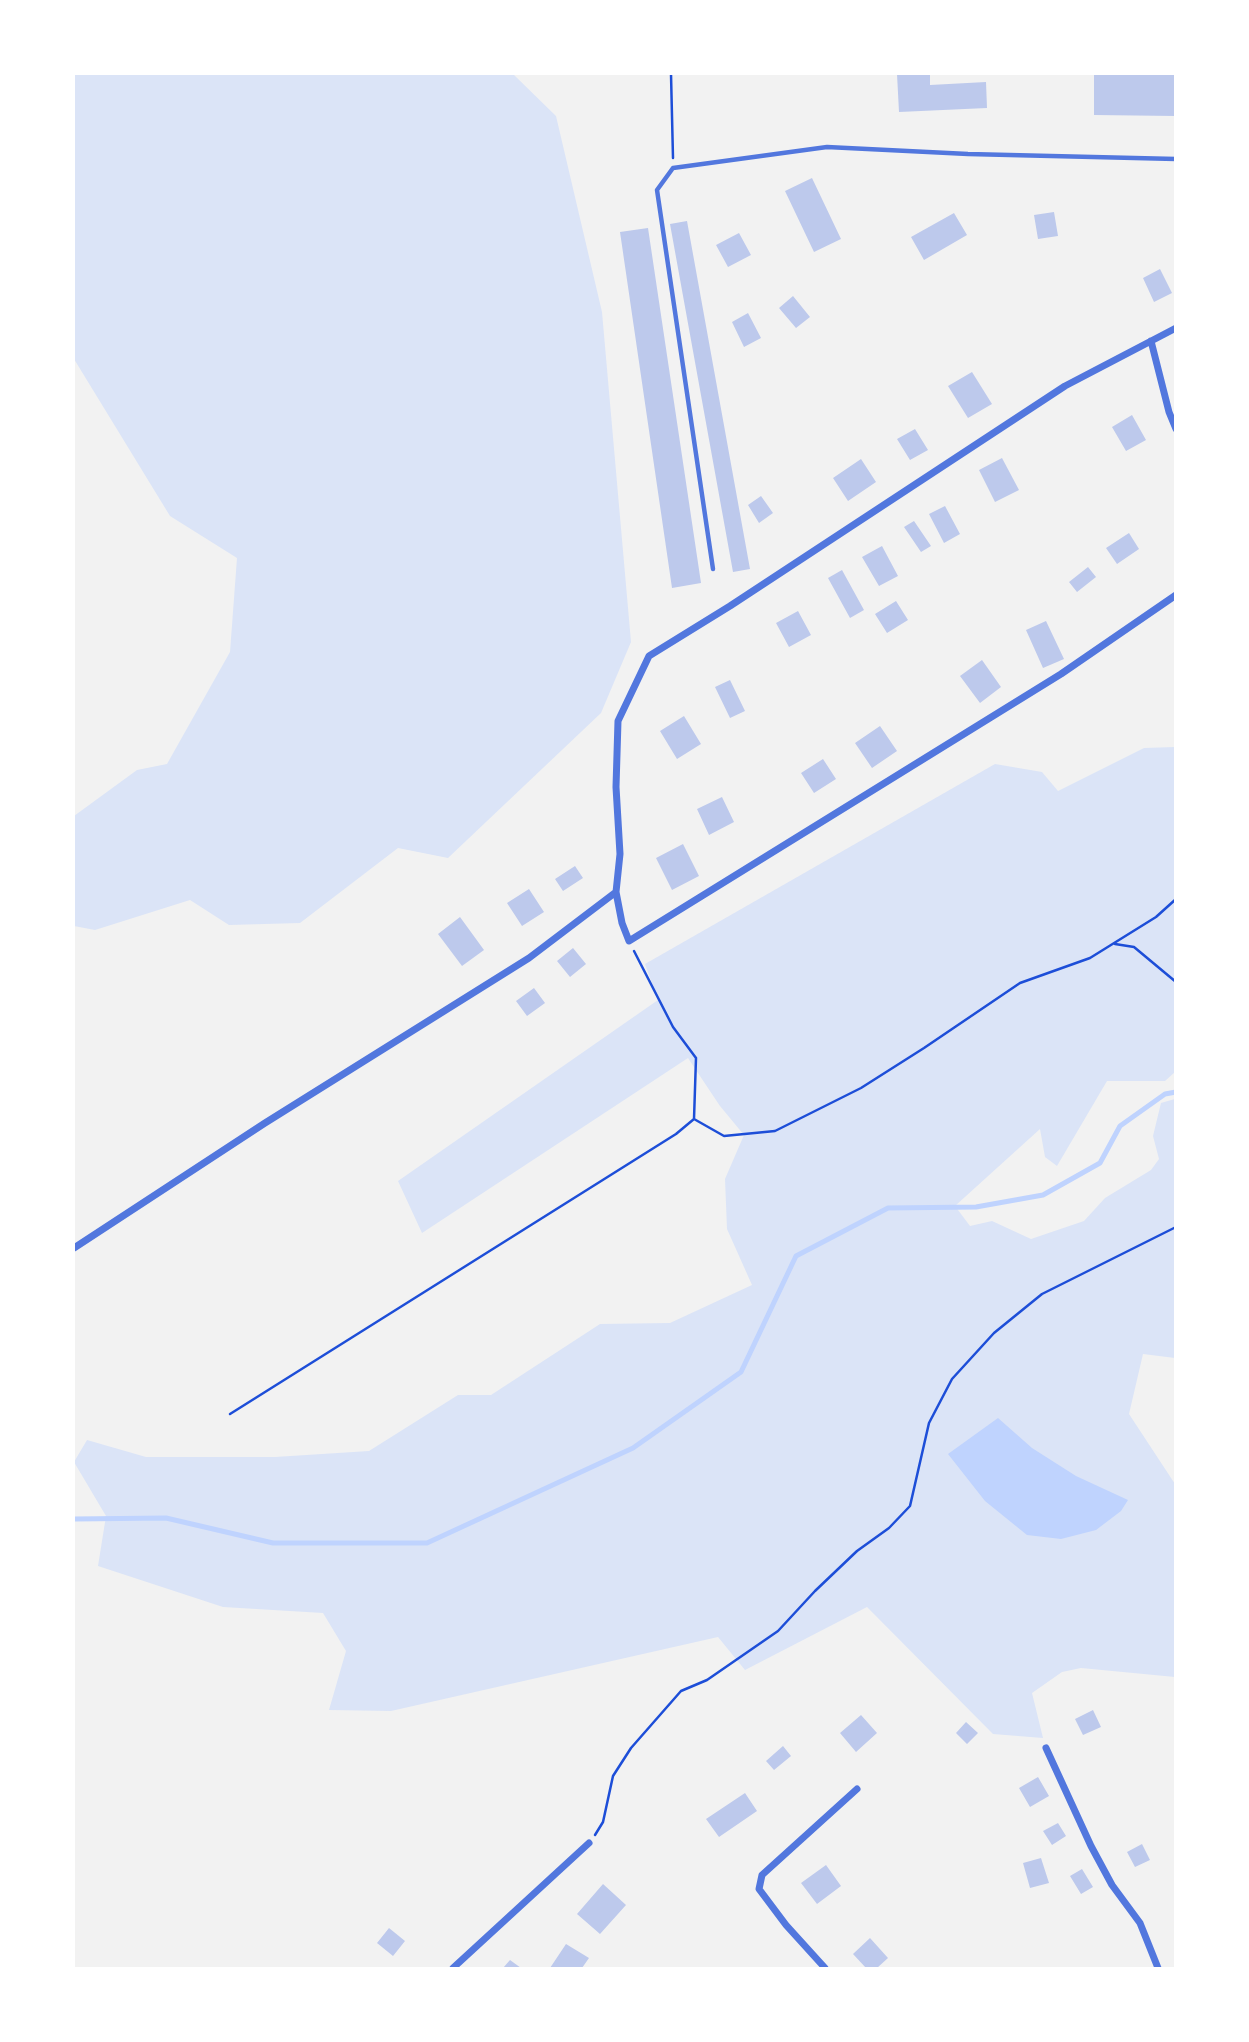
<!DOCTYPE html>
<html>
<head>
<meta charset="utf-8">
<style>
  body { margin:0 }
  #map { position:relative; width:1249px; height:2042px; overflow:hidden; background:#f2f2f2; font-family:Arial,sans-serif }
  canvas { display:block }
  .frame { position:absolute; inset:0; border:75px solid #fff; pointer-events:none }
</style>
</head>
<body>
<div id="map">
<canvas width="1249" height="2042"></canvas>
<div class="frame"></div>
</div>
<script>
const ctx = document.querySelector('canvas').getContext('2d');
ctx.lineJoin = 'round';
function fill(path, color) { ctx.fillStyle = color; ctx.fill(path, 'evenodd'); }
function stroke(path, color, width, dash) { ctx.strokeStyle = color; ctx.lineWidth = width; ctx.lineCap = dash ? 'butt' : 'round'; ctx.setLineDash(dash || []); ctx.stroke(path); }
fill(new Path2D(`
  M74,74H513L556,116L602,312L631,642L601,713L448,858L398,848L300,923L229,925L190,900L95,930L74,926V816L137,770L167,764L230,652L237,558L170,516L74,359Z
  M1175,747V1072L1165,1081H1107L1057,1166L1045,1157L1040,1129L955,1206L970,1226L992,1221L1031,1239L1084,1221L1105,1198L1151,1170L1159,1159L1153,1136L1161,1103L1175,1099V1358L1143,1354L1129,1414L1175,1484V1677L1081,1668L1062,1672L1032,1693L1043,1738L993,1734L867,1607L745,1670L718,1637L391,1711L329,1710L346,1651L323,1613L223,1607L98,1566L106,1516L74,1462L87,1440L146,1457H275L369,1451L458,1395H491L600,1324L670,1323L752,1285L727,1229L725,1179L744,1135L720,1106L688,1058L422,1233L398,1181L658,1000L645,964L995,764L1042,772L1058,791L1144,748Z`), '#dbe4f7');
fill(new Path2D(`
  M998,1418L1032,1448L1076,1476L1128,1500L1121,1511L1096,1530L1061,1539L1027,1535L985,1501L948,1454Z`), '#bfd3fe');
stroke(new Path2D(`
  M74,1519L166,1518L273,1543H427L633,1448L741,1372L796,1256L888,1208L976,1207L1043,1195L1100,1163L1120,1126L1165,1094L1176,1092`), '#bfd3fe', 5);
fill(new Path2D(`
  M897,74H930V85L986,82L987,108L899,112Z
  M1094,74H1176V116L1094,115Z
  M812,178L841,239L814,252L785,191Z
  M1054,212L1058,236L1038,239L1034,215Z
  M954,213L967,235L924,260L911,237Z
  M687,221L750,569L733,572L670,224Z
  M648,228L701,583L672,588L620,232Z
  M739,233L751,255L728,267L716,245Z
  M1160,269L1172,293L1154,302L1143,278Z
  M793,296L810,317L796,328L779,308Z
  M748,313L761,338L744,347L732,322Z
  M972,372L992,404L968,418L948,386Z
  M1132,415L1146,440L1126,451L1112,427Z
  M915,429L928,450L910,460L897,439Z
  M1002,458L1019,490L995,502L979,470Z
  M861,459L876,482L848,501L833,478Z
  M761,496L773,513L759,523L748,505Z
  M945,506L960,534L944,543L929,514Z
  M914,521L931,546L921,552L904,527Z
  M1129,533L1139,549L1117,564L1106,548Z
  M882,546L898,576L879,586L862,557Z
  M1088,567L1096,577L1077,592L1069,582Z
  M842,570L864,610L850,618L828,578Z
  M896,601L908,620L887,633L875,614Z
  M798,611L811,635L789,647L776,623Z
  M1046,621L1064,659L1043,668L1026,630Z
  M982,660L1001,687L980,703L960,676Z
  M730,680L745,711L730,718L715,687Z
  M684,716L701,744L677,759L660,731Z
  M880,726L897,751L872,768L855,743Z
  M823,759L836,779L814,793L801,773Z
  M722,797L734,822L709,835L697,809Z
  M683,844L699,876L672,890L656,858Z
  M575,866L583,878L563,891L555,879Z
  M529,889L544,912L522,926L507,903Z
  M460,917L484,950L462,966L438,934Z
  M573,948L586,964L570,977L557,961Z
  M534,988L545,1003L527,1016L516,1001Z
  M1093,1710L1101,1727L1083,1735L1075,1719Z
  M861,1715L877,1733L856,1752L840,1733Z
  M966,1722L978,1733L967,1744L956,1733Z
  M783,1746L791,1756L774,1770L766,1761Z
  M1038,1777L1049,1796L1030,1807L1019,1788Z
  M745,1793L757,1811L719,1837L706,1819Z
  M1058,1823L1066,1836L1052,1845L1043,1831Z
  M1142,1844L1150,1860L1135,1867L1127,1852Z
  M1041,1858L1049,1883L1030,1888L1023,1863Z
  M826,1865L841,1886L817,1904L801,1883Z
  M1082,1869L1093,1887L1081,1894L1070,1876Z
  M603,1884L626,1905L600,1934L577,1914Z
  M389,1928L405,1941L393,1956L377,1943Z
  M870,1938L888,1958L877,1968H866L853,1954Z
  M566,1944L589,1958L582,1968H550Z
  M510,1960L521,1968H503Z`), '#bdc9ec');
stroke(new Path2D(`
  M671,74L673,158
  M1115,944L1134,947L1176,982
  M634,951L673,1027L696,1058L694,1119
  M694,1119L724,1136L775,1131L861,1088L924,1048L1020,983L1090,958L1156,917L1176,899
  M230,1414L676,1134L694,1119
  M595,1835L603,1822L613,1776L631,1748L681,1691L707,1680L778,1631L815,1591L857,1551L889,1528L910,1506L929,1423L952,1379L994,1333L1042,1294L1176,1227`), '#1d4ed8', 2.5);
stroke(new Path2D(`
  M713,569L657,190L673,168L827,147L968,154L1176,159`), '#5277de', 4.5);
stroke(new Path2D(`
  M1151,341L1169,412L1176,429
  M616,892L622,923L629,941L1061,674L1176,595
  M74,1248L265,1123L529,958L616,892L620,854L616,787L618,721L649,656L730,606L1065,386L1176,328
  M1046,1748L1091,1846L1112,1885L1140,1923L1158,1968
  M453,1968L589,1843
  M825,1968L786,1925L759,1889L762,1875L857,1789`), '#5277de', 7);
</script>
</body>
</html>
